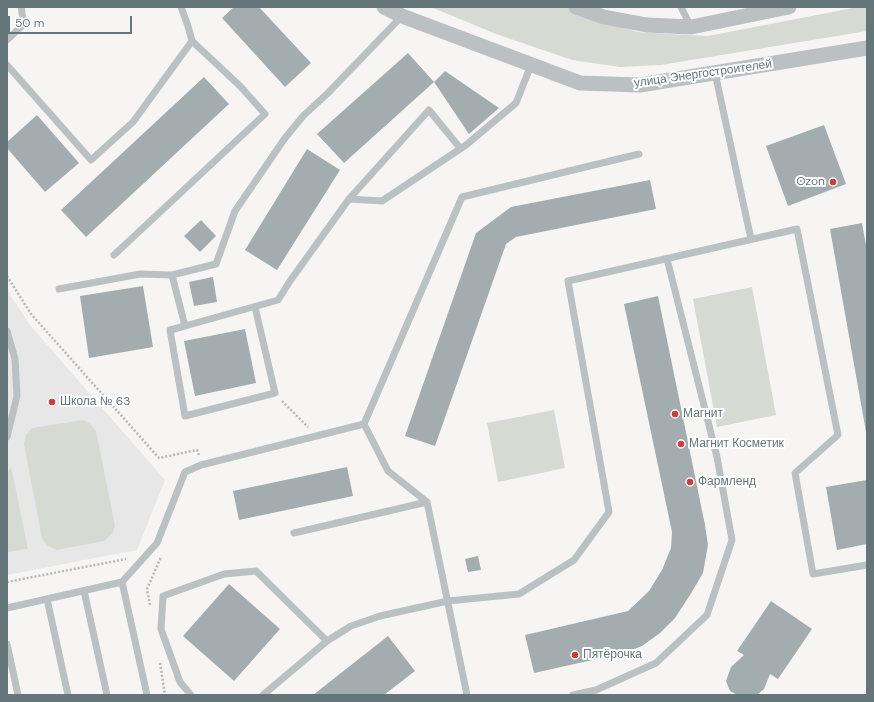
<!DOCTYPE html>
<html>
<head>
<meta charset="utf-8">
<style>
  body { margin:0 }
  #map { position:relative; width:874px; height:702px; overflow:hidden; background:#f6f5f3; font-family:"DM Sans",sans-serif }
  canvas { display:block }
  .frame { position:absolute; inset:0; border:8px solid #64767a; pointer-events:none }
  .scale { position:absolute; left:8px; top:16px; width:124px; height:18px; box-sizing:border-box; border:2px solid #64767a; border-top:0; padding-left:5px; font-size:12px; line-height:14px; white-space:nowrap; color:#64767a; -webkit-text-stroke:3px #fff; paint-order:stroke }
</style>
</head>
<body>
<div id="map">
<canvas width="874" height="702"></canvas>
<div class="frame"></div>
<div class="scale">50 m</div>
</div>
<script>
const ctx = document.querySelector('canvas').getContext('2d');
ctx.lineJoin = 'round';
function fill(path, color) { ctx.fillStyle = color; ctx.fill(path, 'evenodd'); }
function stroke(path, color, width, dash) { ctx.strokeStyle = color; ctx.lineWidth = width; ctx.lineCap = dash ? 'butt' : 'round'; ctx.setLineDash(dash || []); ctx.stroke(path); }
function drawText(font, color, halo, rows, align = 'center') {
  ctx.font = font + ' "DM Sans",sans-serif'; ctx.lineWidth = 4; ctx.setLineDash([]); ctx.textBaseline = 'middle'; ctx.strokeStyle = halo; ctx.fillStyle = color; for (const [text, x, y, turn = 0] of rows) {
    ctx.save(); ctx.translate(x, y); ctx.rotate((+turn || 0) * Math.PI / 180); ctx.textAlign = isNaN(turn) ? turn : align; if (halo) ctx.strokeText(text, 0, 0); ctx.fillText(text, 0, 0); ctx.restore();
  }
}
fill(new Path2D(`
  M7,290L30,325L165,480L137,550L7,575Z`), '#e6e7e6');
fill(new Path2D(`
  M431,7H567L610,24L638,32L670,34L708,36L858,7H867V31L661,65L620,67L572,60L496,34Z
  M752,287L776,415L717,427L693,299Z
  M554,410L565,468L498,482L487,423Z
  M83,420L90,424L96,431L115,526L112,534L104,541L56,550L47,545L42,538L24,444L26,435L32,428Z
  M11,466L28,549L7,552V475Z`), '#d7dad3');
fill(new Path2D(`
  M234,7H259L311,63L285,87L222,18Z
  M408,53L434,82L344,163L317,134Z
  M445,71L499,108L469,134L434,82Z
  M204,77L229,104L86,237L61,210Z
  M37,115L79,163L45,192L7,148V142Z
  M824,125L846,184L788,206L766,146Z
  M307,149L340,170L277,270L245,250Z
  M650,180L656,209L516,237L506,244L435,446L405,436L476,233L511,207Z
  M201,220L216,236L200,252L184,236Z
  M862,223L867,251V431L866,432L830,229Z
  M213,277L217,302L194,306L189,282Z
  M143,286L153,347L89,358L80,296Z
  M658,296L705,525L708,545L703,573L690,595L675,618L660,633L642,646L624,653L534,673L525,635L628,611L649,591L662,570L671,548L672,532L624,304Z
  M245,329L256,383L195,396L184,341Z
  M347,467L353,496L239,520L233,491Z
  M867,480V544L837,550L826,487Z
  M478,556L481,570L468,572L465,559Z
  M229,584L280,629L234,681L183,636Z
  M771,601L812,629L778,679L770,674L764,689L757,695H737L730,691L726,681L731,667L744,655L737,651Z
  M388,636L415,671L384,695H313Z`), '#a3adaf');
stroke(new Path2D(`
  M7,276L31,314L159,458L197,450L199,455
  M282,401L308,427
  M7,582L126,559
  M150,605L147,589L161,557
  M160,663L165,695`), '#b5b9ba', 2.5, [2, 2]);
stroke(new Path2D(`
  M681,7L691,27
  M402,16L327,94L304,115L285,138L235,211L216,264L172,275L185,326L278,300L290,281L349,199L429,110L460,148
  M7,40L24,24L21,7
  M7,65L91,160L133,122L192,41
  M715,73L751,239
  M349,199L382,201L466,145L516,103L531,65
  M114,255L265,114L240,86L192,41L188,26L181,7
  M59,289L140,274L172,275
  M185,326L170,330L185,416L275,393L255,307
  M7,331L15,359L17,396L7,437
  M427,502L388,471L364,424L462,197L639,154
  M294,533L427,502L467,695
  M122,582L157,543L185,472L201,465L364,424
  M84,591L107,695
  M47,599L68,695
  M7,608L122,582L147,695
  M7,644L18,695
  M191,695L180,682L161,629L163,596L224,574L256,571L327,641
  M263,695L327,641L351,626L380,616L448,601L519,594L574,560L609,512L568,281L797,229L838,435L795,473L813,574L867,565
  M573,695L596,690L656,663L707,615L732,540L717,457L667,259`), '#bbc0c2', 7);
stroke(new Path2D(`
  M384,7L402,16L580,83L640,85L867,48
  M576,7L604,17L647,25L691,27L789,7`), '#bbc0c2', 15);
for (const [x, y, r, color] of [
  [833,182,4,"#cf3d3a"],
  [52,402,4,"#cf3d3a"],
  [675,414,4,"#cf3d3a"],
  [681,444,4,"#cf3d3a"],
  [690,482,4,"#cf3d3a"],
  [575,655,4,"#cf3d3a"]
]) { const dot = new Path2D(); dot.arc(x, y, r, 0, 2 * Math.PI); ctx.fillStyle = color; ctx.fill(dot); stroke(dot, '#fff', 1.5); }
drawText('12px', '#64767a', '#fff', [
  ["улица Энергостроителей",703,74,-8]
]);
drawText('12px', '#64767a', '#fff', [
  ["Ozon",825,182,"right"],
  ["Школа № 63",60,402],
  ["Магнит",683,414],
  ["Магнит Косметик",689,444],
  ["Фармленд",698,482],
  ["Пятёрочка",583,655]
], 'left');
</script>
</body>
</html>
